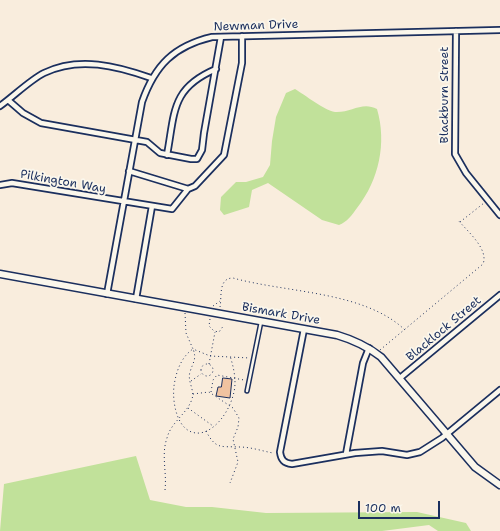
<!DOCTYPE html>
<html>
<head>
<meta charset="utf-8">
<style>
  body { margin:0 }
  #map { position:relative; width:500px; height:531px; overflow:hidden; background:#f9eddd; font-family:"Shantell Sans",sans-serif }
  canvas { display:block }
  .scale { position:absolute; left:358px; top:501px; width:82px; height:18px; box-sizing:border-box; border:2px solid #1b2f5e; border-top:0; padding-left:5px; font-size:12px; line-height:14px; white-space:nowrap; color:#1b2f5e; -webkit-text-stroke:3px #fbf7ec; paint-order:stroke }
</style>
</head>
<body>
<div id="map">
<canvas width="500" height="531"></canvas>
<div class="scale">100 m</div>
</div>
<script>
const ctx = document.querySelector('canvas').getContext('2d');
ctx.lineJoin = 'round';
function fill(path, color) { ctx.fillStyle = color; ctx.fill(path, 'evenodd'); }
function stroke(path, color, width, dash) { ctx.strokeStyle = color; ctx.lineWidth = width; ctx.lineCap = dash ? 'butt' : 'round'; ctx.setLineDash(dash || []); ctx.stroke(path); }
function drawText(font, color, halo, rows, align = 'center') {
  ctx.font = font + ' "Shantell Sans",sans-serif'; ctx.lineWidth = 3.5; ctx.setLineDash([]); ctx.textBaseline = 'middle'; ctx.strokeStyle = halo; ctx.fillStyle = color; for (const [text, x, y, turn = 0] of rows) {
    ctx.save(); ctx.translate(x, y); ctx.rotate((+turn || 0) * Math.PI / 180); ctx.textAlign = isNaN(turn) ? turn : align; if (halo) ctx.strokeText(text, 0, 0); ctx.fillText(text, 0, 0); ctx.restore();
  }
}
fill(new Path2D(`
  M295,89C305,95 324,110 335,112C351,113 362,101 377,109C387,143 379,180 357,208C352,215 347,222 339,225L322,220L268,183L252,190L249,207L224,215L220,210L221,197L236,182H246L263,177L270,165L272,141L276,117L286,93Z
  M136,456L150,500L186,507H212L266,513L417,512L466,523L471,531H438L429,525L382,531H0L4,484Z`), '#c1e19a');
const building = new Path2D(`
  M223,378L232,379L230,398L216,396L218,387H221Z`);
fill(building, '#f1c3a0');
stroke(building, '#1b2f5e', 1);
const service = new Path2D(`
  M247,391L261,322`);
const minor = new Path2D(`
  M456,31L455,154L466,173L500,215
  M8,100L23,113L41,123L147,142L160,153L191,159H197L202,150L204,133L221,37
  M0,106C14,96 30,80 44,73C79,56 117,66 151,78
  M167,155C175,112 171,88 216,69
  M129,171L188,189
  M0,185L12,183L172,209L188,189L195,186L224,155L242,63V36
  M107,294L142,102C155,65 174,46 212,37L500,30
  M136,299L152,206
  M304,329L280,452C281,460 284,463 292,464L355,453L382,451L407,455L420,452L442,438L500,390
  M400,378L500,295
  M346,454L363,363L369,348`);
const tertiary = new Path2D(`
  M0,274L337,335C354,340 367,346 381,357L475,467L500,485`);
stroke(service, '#1b2f5e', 5.5);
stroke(minor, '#1b2f5e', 8);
stroke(tertiary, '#1b2f5e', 9);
stroke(new Path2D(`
  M460,222L484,203
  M213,306L220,301
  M220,307C222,297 218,278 233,278C287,293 364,291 405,330
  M185,313L186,333L193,349L210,356L250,358
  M210,319L209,326L214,331L219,332L224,325
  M380,350L483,264C489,249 467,231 458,220
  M201 370a6 6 0 1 1 12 0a6 6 0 1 1-12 0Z
  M209,364L215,332
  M191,381L201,374
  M211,392L213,380L217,375L244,380
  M193,394L209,392L233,408L239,418L238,427L233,439L238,462L230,483
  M188,408L213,426
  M206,431C216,450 221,446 239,447C251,447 262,451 273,453
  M165,490C167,472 161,455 167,438C171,422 187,414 192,399C195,390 187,381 190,372C193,362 197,359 193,349C181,357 176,372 174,386C172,402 177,435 200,433C220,430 235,401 235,383C235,374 233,365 230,356`), '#1b2f5e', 1, [1, 3]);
stroke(service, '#fbf7ec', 2.5);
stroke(minor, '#fbf7ec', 4.5);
stroke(tertiary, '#fbf7ec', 6);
drawText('12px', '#1b2f5e', '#fbf7ec', [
  ["Newman Drive",256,26,-2],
  ["Blackburn Street",445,95,-90],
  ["Pilkington Way",63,182,10],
  ["Bismark Drive",281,314,10],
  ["Blacklock Street",444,329,-40]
]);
</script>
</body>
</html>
